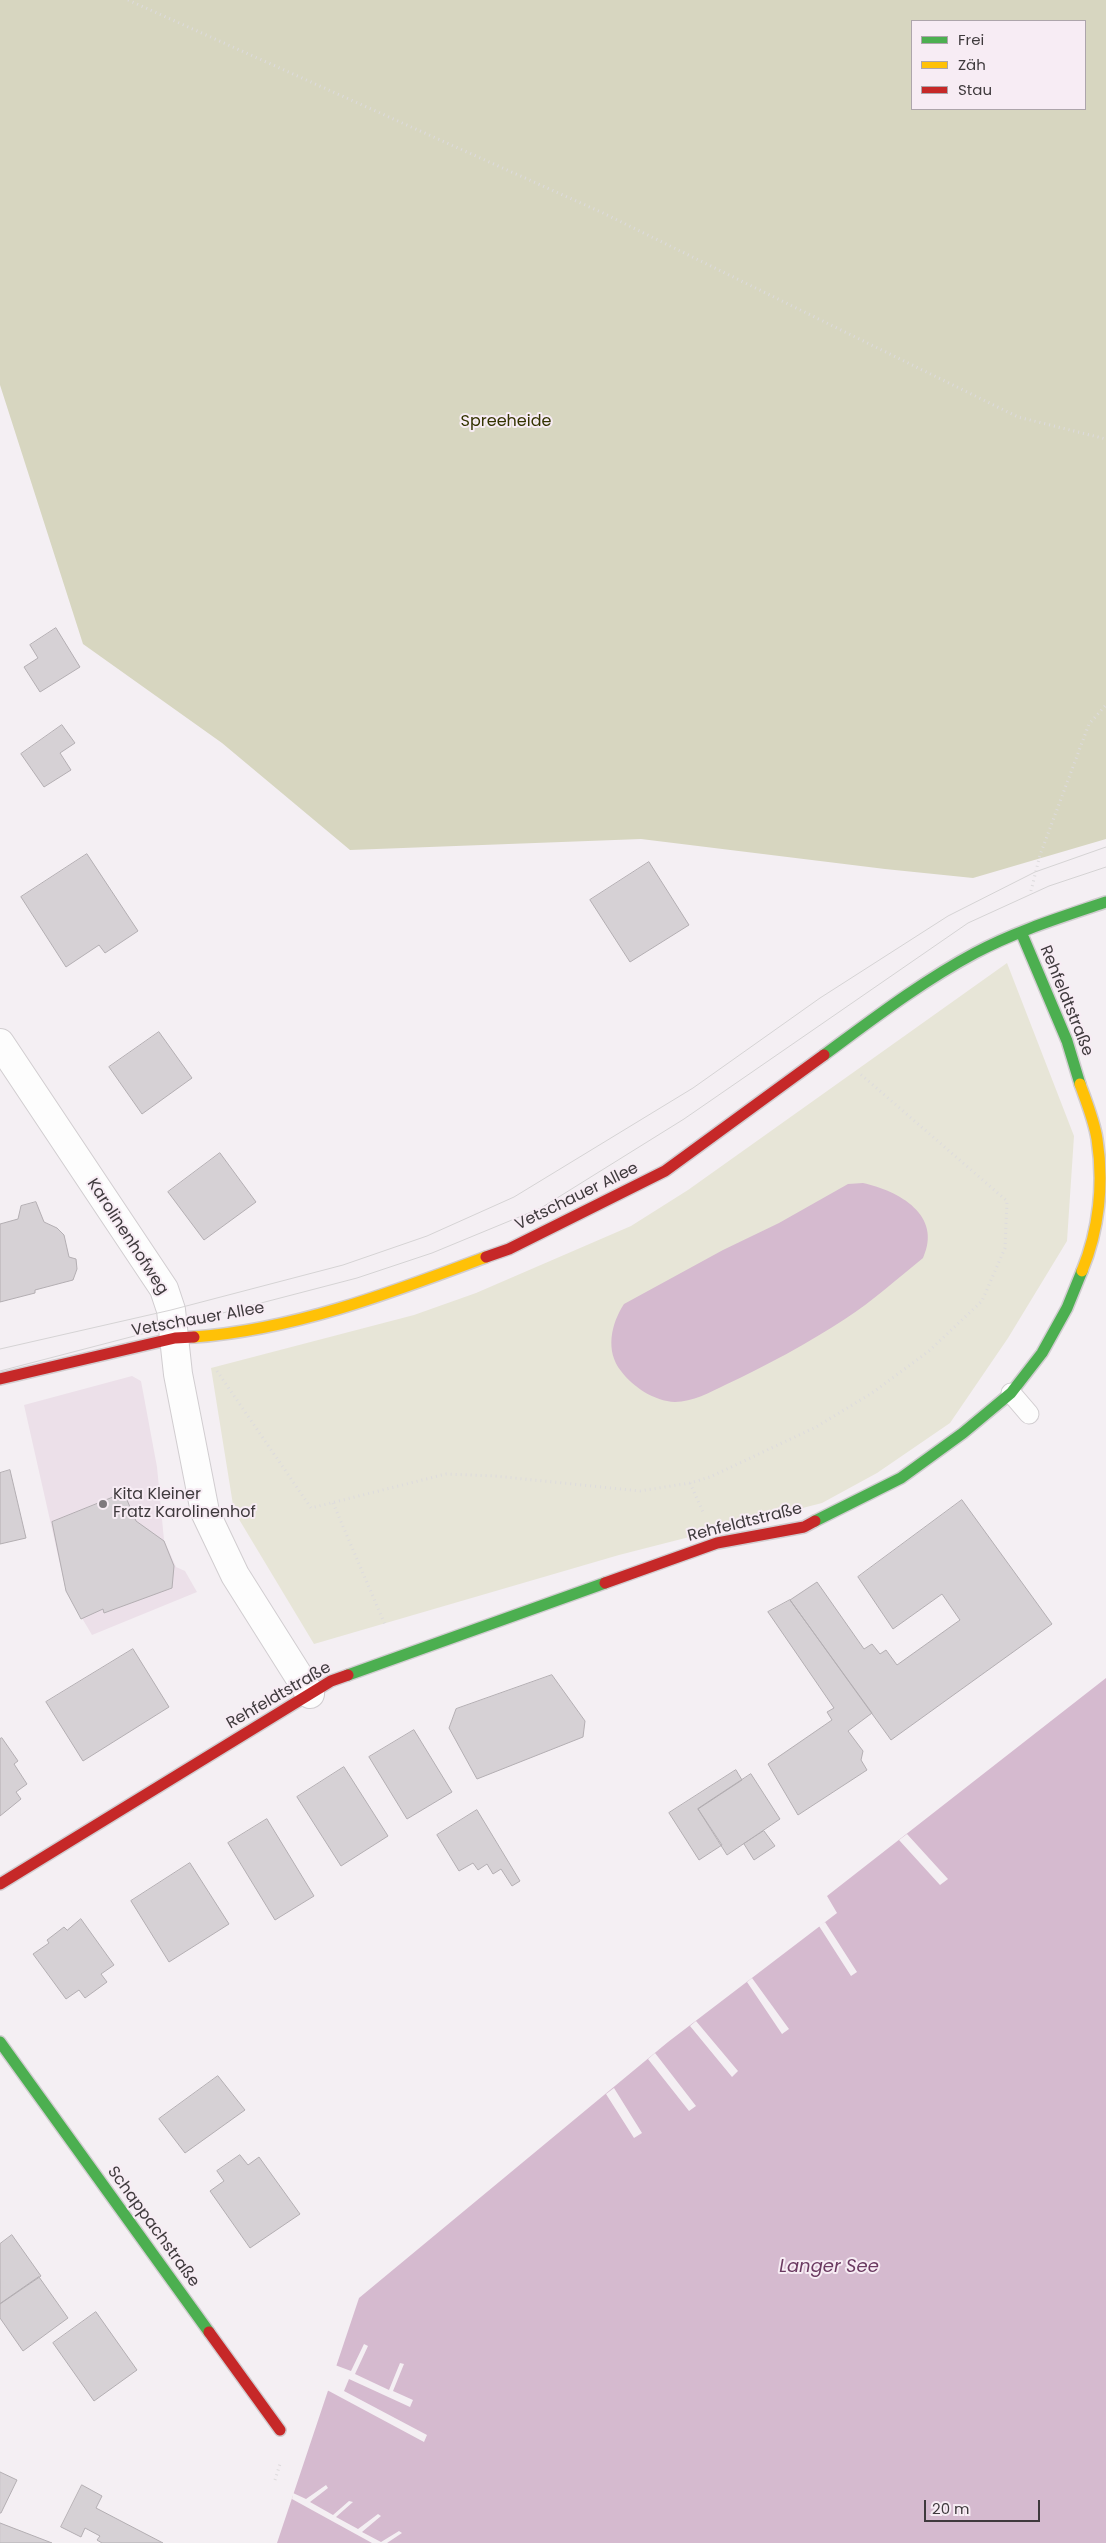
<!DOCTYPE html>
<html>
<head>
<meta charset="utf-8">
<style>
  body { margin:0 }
  #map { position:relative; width:1106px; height:2543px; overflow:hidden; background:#f4eff3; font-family:Poppins,sans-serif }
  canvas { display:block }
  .legend { position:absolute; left:911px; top:20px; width:175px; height:90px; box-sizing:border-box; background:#f7ecf4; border:1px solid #ada5ab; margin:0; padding:6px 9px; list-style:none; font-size:15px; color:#3f3a3d }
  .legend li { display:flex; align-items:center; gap:10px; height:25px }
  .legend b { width:25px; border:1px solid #ada5ab }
  .scale { position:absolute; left:924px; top:2500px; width:116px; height:22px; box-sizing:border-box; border:2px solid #3f3a3d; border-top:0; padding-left:6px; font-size:15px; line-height:18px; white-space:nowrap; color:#3f3a3d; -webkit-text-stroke:4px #f7ecf4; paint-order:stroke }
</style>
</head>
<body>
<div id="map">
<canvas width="1106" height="2543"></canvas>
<ul class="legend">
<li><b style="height:6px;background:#4caf50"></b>Frei</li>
<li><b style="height:6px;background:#ffc107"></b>Zäh</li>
<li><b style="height:6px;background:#c62828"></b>Stau</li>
</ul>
<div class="scale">20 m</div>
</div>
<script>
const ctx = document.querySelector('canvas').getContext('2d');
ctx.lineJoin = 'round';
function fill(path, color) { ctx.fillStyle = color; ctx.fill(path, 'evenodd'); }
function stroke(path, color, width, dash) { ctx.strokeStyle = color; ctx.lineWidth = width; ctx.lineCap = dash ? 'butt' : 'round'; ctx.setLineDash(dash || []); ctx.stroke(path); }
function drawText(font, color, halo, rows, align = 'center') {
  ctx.font = font + ' Poppins,sans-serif'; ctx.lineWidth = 4; ctx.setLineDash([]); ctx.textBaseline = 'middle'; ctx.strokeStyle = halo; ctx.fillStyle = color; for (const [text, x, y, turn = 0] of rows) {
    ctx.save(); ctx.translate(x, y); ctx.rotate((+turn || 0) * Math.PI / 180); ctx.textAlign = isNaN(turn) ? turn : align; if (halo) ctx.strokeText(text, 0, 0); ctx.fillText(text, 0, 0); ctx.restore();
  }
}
fill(new Path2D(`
  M132,1376L141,1381L157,1467L164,1540L176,1567L185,1571L197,1592L92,1635L66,1591L24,1405Z`), '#ece0e9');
fill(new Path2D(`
  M1007,963L1074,1136L1067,1241L1008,1338L950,1423L877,1473L822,1503L619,1555L314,1644L234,1511L211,1368L414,1315L476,1293L631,1226L688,1190Z`), '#e7e5d7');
fill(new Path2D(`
  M0,0H1106V839L973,878L885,869L641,839L350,850L222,743L83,644L0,385ZM912,21H1085V109H912Z`), '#d7d6c0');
fill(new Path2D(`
  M863,1183C899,1191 943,1215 923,1258C898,1278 873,1301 845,1319C808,1343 766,1366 725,1385C711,1392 692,1402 675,1402C654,1401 633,1387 621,1371C605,1351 611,1324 624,1304L723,1250L779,1223L848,1184Z
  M1106,1678V2543H277L359,2298L668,2042L837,1913L827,1896Z`), '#d5bacf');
fill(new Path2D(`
  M907,1834L948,1879L940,1885L899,1840Z
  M825,1922L857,1972L851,1976L819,1926Z
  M752,1978L789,2029L782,2034L747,1982Z
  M696,2021L738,2071L732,2077L690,2026Z
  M655,2053L696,2106L689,2111L648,2059Z
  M614,2088L642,2133L634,2138L606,2094Z
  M364,2344L368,2346L355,2374L389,2390L400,2363L404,2364L393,2391L413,2400L410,2407L349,2379L344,2391L427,2435L424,2442L327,2390L335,2365L351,2371Z
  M326,2485L328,2488L310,2502L333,2515L349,2501L353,2502L336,2517L358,2529L378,2514L381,2516L362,2532L381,2542L399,2531L402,2533L387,2543H372L292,2499L293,2493L306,2499Z`), '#f4eff3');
const building = new Path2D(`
  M56,628L80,667L40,692L24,667L38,658L30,645Z
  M62,725L75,743L60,753L71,770L44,787L21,754Z
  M87,854L138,931L105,953L99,945L66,967L21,897Z
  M649,862L689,925L630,962L590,900Z
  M159,1032L192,1078L142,1114L109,1067Z
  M220,1153L256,1202L204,1240L168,1192Z
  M36,1202L44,1222L57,1228L64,1235L69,1257L76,1259L77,1269L73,1280L35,1290V1293L0,1302V1224L18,1219L21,1206Z
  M10,1470L26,1538L0,1544V1473Z
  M124,1493L136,1521L164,1541L174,1566L172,1588L104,1613L103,1609L81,1619L66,1591L52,1522Z
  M962,1500L1052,1624L891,1740L790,1600L817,1582L864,1649L872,1644L880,1654L886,1650L897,1665L960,1620L942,1594L893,1629L858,1577Z
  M790,1600L872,1713L848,1731L863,1751L861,1760L867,1770L798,1815L768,1764L832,1720L827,1712L834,1708L768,1612Z
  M133,1649L169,1707L83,1761L46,1702Z
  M552,1675L585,1721L583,1737L477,1779L449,1728L456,1709Z
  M414,1730L452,1792L407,1819L369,1757Z
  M2,1738L18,1761L14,1764L27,1784L16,1792L21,1799L0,1816V1739Z
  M344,1767L388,1836L341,1866L297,1797Z
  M736,1770L742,1780L698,1809L722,1845L699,1860L669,1813Z
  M751,1774L780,1819L727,1855L698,1809Z
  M477,1810L520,1881L512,1886L501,1869L493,1874L487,1864L478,1870L473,1863L459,1871L437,1835Z
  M267,1819L314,1896L275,1920L228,1843Z
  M764,1831L775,1846L754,1860L744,1844Z
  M190,1863L229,1924L169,1962L131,1901Z
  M81,1919L114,1965L101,1974L107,1982L85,1998L79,1990L66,1999L33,1954L49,1943L47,1940L64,1927L67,1930Z
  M218,2076L245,2110L185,2153L159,2119Z
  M240,2155L248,2165L259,2157L300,2214L250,2248L210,2191L224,2181L217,2171Z
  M12,2235L41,2276L0,2304V2244Z
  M39,2277L68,2318L23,2351L0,2318V2304Z
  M96,2312L137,2370L94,2401L53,2343Z
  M0,2472L17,2480L1,2513H0Z
  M82,2485L102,2496L96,2508L163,2543H102L97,2540L100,2536L85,2528L81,2537L61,2527Z
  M0,2523L52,2543H0Z`);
fill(building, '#d6d1d5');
stroke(building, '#b3aeb2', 1);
const lane = new Path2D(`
  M1011,1393L1029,1414`);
const street = new Path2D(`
  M0,1043L164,1289L171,1310L178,1374L205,1512L235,1575L310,1694`);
const fast = new Path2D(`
  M1021,932L1067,1041L1080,1084
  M824,1055C873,1019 921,982 975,953C1016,931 1062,917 1106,902
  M815,1521L901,1478L963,1433L1011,1393L1042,1353L1067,1308L1082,1271
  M348,1675L605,1583
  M0,2042L209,2332`);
const slow = new Path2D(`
  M1080,1084C1086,1101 1094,1120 1097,1139C1104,1183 1099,1230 1082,1271
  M194,1337C294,1330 393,1292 486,1257`);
const jam = new Path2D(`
  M486,1257L509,1249L665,1171L824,1055
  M0,1379L175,1338L194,1337
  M605,1583L717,1543L804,1527L815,1521
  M0,1884L331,1681L348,1675
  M209,2332L280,2430`);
stroke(lane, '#d1cdd0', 21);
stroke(street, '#d1cdd0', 30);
stroke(fast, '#d1cdd0', 14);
stroke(slow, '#d1cdd0', 14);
stroke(jam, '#d1cdd0', 14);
stroke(new Path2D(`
  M128,0L603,213L1018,417L1106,439
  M1031,891L1040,855L1089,724L1106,705
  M217,1371L311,1508L446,1474L495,1476L640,1491L690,1483L710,1477L816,1427L872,1393L929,1351L982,1301L1005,1248L1007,1201L858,1072
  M690,1483L703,1512
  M333,1503L386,1627
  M275,2480L280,2464`), '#dddbdd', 3, [1, 4]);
stroke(lane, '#fdfdfd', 19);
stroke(street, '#fdfdfd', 28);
stroke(fast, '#4caf50', 11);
stroke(slow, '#ffc107', 11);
stroke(jam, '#c62828', 11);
stroke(new Path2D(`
  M0,1349L171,1310L343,1265L427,1236L514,1197L693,1088L820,998L948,916L1035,872L1106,847
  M0,1371L357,1278L432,1253L541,1208L684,1119L968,923L1049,886L1106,867`), '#d5d3d4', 1);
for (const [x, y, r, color] of [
  [103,1504,5,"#7e797d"]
]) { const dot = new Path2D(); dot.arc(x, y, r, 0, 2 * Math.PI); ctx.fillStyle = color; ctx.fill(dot); stroke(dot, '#f7ecf4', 2); }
drawText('16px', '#343400', '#f7ecf4', [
  ["Spreeheide",506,422]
]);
drawText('16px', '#3f3a3d', '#f7ecf4', [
  ["Rehfeldtstraße",1066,1001,68],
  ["Vetschauer Allee",577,1197,-26],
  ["Karolinenhofweg",127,1237,57],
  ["Vetschauer Allee",198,1320,-10],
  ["Rehfeldtstraße",745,1523,-14],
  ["Rehfeldtstraße",279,1696,-30],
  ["Schappachstraße",153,2227,54]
]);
drawText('16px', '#3f3a3d', '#f7ecf4', [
  ["Kita Kleiner",113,1495],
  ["Fratz Karolinenhof",113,1513]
], 'left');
drawText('italic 18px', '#6b3a61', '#f7ecf4', [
  ["Langer See",829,2267]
]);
</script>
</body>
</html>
